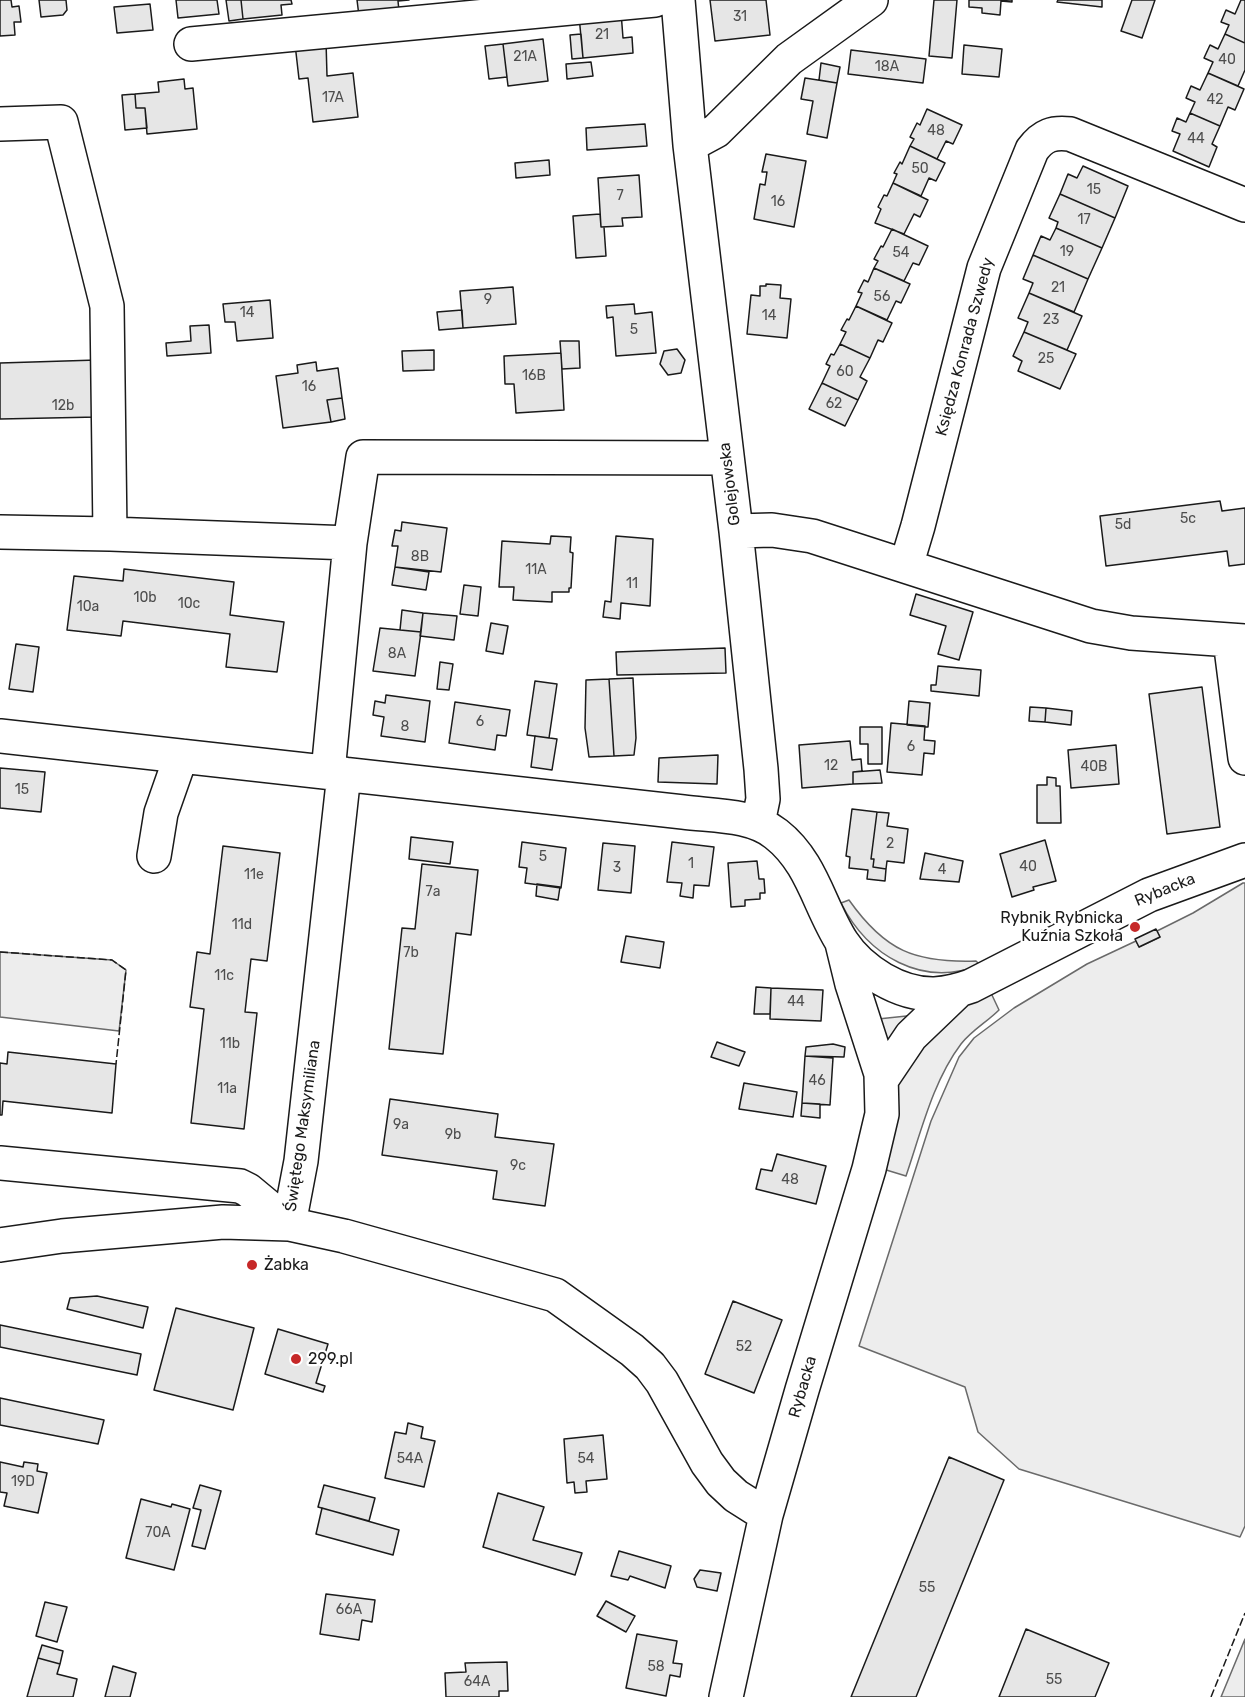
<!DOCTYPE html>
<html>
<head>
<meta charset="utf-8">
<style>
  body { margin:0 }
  canvas { display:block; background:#fff }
</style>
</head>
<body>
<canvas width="1245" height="1697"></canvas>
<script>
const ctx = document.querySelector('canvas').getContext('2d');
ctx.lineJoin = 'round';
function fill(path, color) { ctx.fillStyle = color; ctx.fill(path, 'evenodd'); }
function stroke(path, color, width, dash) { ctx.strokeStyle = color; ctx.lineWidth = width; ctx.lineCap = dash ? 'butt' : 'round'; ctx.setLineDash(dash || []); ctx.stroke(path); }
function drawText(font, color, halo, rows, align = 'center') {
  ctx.font = font + ' Rubik,sans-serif'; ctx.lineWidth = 4.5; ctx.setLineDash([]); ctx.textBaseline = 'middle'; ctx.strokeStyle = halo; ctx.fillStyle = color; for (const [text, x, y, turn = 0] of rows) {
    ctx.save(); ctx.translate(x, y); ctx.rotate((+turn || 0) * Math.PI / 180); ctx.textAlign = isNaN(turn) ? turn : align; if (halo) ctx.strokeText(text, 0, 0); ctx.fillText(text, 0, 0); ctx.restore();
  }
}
const green = new Path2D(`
  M1243,883H1245V1526L1240,1537L1019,1469L978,1432L965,1387L859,1346L931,1121L959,1057L974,1038L1014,1008L1087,964L1136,941L1139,947L1160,937L1157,931L1193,913Z
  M849,900C885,951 915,963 976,961L980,965C922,988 868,956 841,903Z
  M0,952L112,960L126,970L119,1031L0,1017Z
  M991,993L999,1010C987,1022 972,1030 961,1044C933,1081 921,1132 906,1176L883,1169L901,1066L962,1007Z
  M916,1015L889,1050L878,1019Z
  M1245,1639V1697H1221Z`);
fill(green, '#ededed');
stroke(green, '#6a6a6a', 1.5);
const building = new Path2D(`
  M0,0H11L12,7L19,6L21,22H14L15,35L0,36Z
  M39,0H66L67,10L63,15L41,17Z
  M176,0H217L219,14L178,18Z
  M226,0H241L243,19L229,21Z
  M241,0H291L292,4L281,5L282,15L243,19Z
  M357,0H409L398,1L399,11L359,16Z
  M710,0H766L770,35L715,41Z
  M934,0H957L952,58L929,56Z
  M969,0H1012V2L1001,1L1000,15L982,13V8L969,7Z
  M1058,0H1102V7L1057,2Z
  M1132,0H1155L1142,38L1121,31Z
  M1241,0H1245V43L1225,34L1229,25L1221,22L1226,10L1235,14Z
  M150,4L153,30L117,33L114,7Z
  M621,12L623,38L632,37L633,53L583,58L579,16Z
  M581,34L583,58L572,59L570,35Z
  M1225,34L1245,43V70L1238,86L1208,73L1213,62L1204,58L1210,45L1218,49Z
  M543,39L548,81L508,86L503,44Z
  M326,41L327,76L353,73L358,117L313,122L308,78L299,79L295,44Z
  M503,44L507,77L489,79L485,46Z
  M964,45L1002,49L999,77L962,74Z
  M851,50L926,59L923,83L848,74Z
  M591,62L593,76L567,79L566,64Z
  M821,63L840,67L837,83L819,80Z
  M1208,73L1244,89L1235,110L1228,107L1220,126L1190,113L1195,102L1186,98L1191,86L1200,90Z
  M805,78L837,83L827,138L807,134L813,101L801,99Z
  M184,79L185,89L193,88L197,129L147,134L145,108H136L135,94L159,92L158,82Z
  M135,94L136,108H145L147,128L125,130L122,95Z
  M927,109L962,125L953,144L946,141L937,159L910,146L914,139L910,137L917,123L920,125Z
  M1190,113L1220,126L1212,144L1217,147L1209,167L1173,151L1180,134L1172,131L1177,118L1186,122Z
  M645,124L647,146L587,150L586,128Z
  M910,146L945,163L936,181L929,178L921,196L893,183L897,174L894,173L900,162L902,164Z
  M766,154L806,161L794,227L754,219L760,184L765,185L767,172H762Z
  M549,160L550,175L516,178L515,163Z
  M1083,166L1128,186L1115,218L1060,194L1068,174L1077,178Z
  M639,175L642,217L622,218L623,226L601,227L598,178Z
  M893,183L928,200L920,217L914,214L904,234L875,223L881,209L878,207L884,195L887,196Z
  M1060,194L1115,218L1102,248L1056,228L1058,222L1049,218Z
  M600,214L601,227H604L606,256L576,258L573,216Z
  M1056,228L1102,248L1088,279L1033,255L1041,236L1050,240Z
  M892,229L928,246L919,265L913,263L904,281L874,268L878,261L874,259L881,246L883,247Z
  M1033,255L1088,279L1074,312L1029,293L1033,283L1023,279Z
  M874,268L910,284L901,303L896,301L887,320L856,306L862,293L858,292L864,280L868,282Z
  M766,284L781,285L780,298L791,299L787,338L747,334L751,295L760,296V286H766Z
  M513,287L516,324L463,328L460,291Z
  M1029,293L1082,316L1067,350L1024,332L1028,322L1018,318Z
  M270,300L273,338L237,341L235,322H225L223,304Z
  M634,304L635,314L652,312L656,353L616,356L613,317L607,318L606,306Z
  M856,306L892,323L883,342L878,340L870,358L840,344L846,332L841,330L847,319L849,320Z
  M462,310L463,328L439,330L437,312Z
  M209,325L211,353L167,356L166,343L191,341L190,326Z
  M1024,332L1076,354L1060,389L1018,371L1022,361L1013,356Z
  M560,341H579L580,368L562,369Z
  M840,344L870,358L860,377L867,381L858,400L822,383L830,366L826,364L831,354L834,355Z
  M677,349L685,360L681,373L668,375L660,364L664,351Z
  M434,350V370L403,371L402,351Z
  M561,353L564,410L516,413L514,384H505L504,356Z
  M97,360L98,417L0,419V363Z
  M316,362L317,371L338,368L342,398L327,400L331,422L283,428L276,376L298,373L297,365Z
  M822,383L858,400L845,426L809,409Z
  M342,398L345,419L331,422L327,400Z
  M1220,501L1222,511L1245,508V564L1229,566L1227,551L1106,566L1100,516Z
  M402,522L447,528L441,572L395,567L398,546H392L395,530L401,531Z
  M551,536L571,537L570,552L573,553L571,588H569V592H552V602L513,600L514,587H499L502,541L550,544Z
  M616,536L653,539L650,606L621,603L620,619L603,617L605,601L611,602Z
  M395,567L429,572L426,590L392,585Z
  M124,569L234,582L230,615L284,622L277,672L226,667L230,634L123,621L121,636L67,630L74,576L123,581Z
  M464,585L481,587L478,616L460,614Z
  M916,594L973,612L959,660L938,654L946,626L910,615Z
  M402,610L423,613L421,632L400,630Z
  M423,613L457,616L454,640L420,636Z
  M491,623L508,626L503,654L486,651Z
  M380,628L421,632L415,676L373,671Z
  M16,644L39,647L33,692L9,689Z
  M725,648L726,673L617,675L616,652Z
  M440,662L453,664L449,690L437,689Z
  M938,666L981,670L979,696L931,691V685H936Z
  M633,678L636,738L634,755L614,756L609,679Z
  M609,679L614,756L589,757L585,728L586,680Z
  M535,681L557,684L549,738L527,735Z
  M1202,687L1220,827L1167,834L1149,694Z
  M386,695L430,701L425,742L381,736L384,717L373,715L375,701L385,703Z
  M909,701L930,703L928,727L907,725Z
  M455,702L510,710L506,736L497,735L495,750L449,743Z
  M1030,707L1046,708L1045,722L1029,721Z
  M1046,708L1072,711L1071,725L1045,722Z
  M891,723L925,726L924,740L935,741L934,754L924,753L922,775L887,772Z
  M860,727H882V764H868V744H860Z
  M535,736L557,739L552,770L531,767Z
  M850,741L852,760L861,759L862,771L853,772V784L802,788L799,745Z
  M1116,745L1119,784L1071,788L1068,750Z
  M718,755L717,784L658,782L659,758Z
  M0,768L45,772L41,812L0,808Z
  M880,770L882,783L853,784V772Z
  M1047,777L1056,778V786H1060L1061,823H1037V785H1047Z
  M852,809L877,812L871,859H874L873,867L886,869L885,881L867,879L868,870L849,868L850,857L846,856Z
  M877,812L889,813L887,826L908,829L904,863L887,861L886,869L873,867L874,859H871Z
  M411,837L453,842L450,864L409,859Z
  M1045,840L1056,881L1033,887L1034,890L1012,897L1000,854Z
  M522,842L566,848L561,888L525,883L527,868L519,867Z
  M672,842L714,847L709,886L694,885L693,898L680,896L682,883L667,882Z
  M603,843L635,846L631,893L598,890Z
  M223,846L280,853L267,961L251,959L245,1012L257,1013L244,1129L191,1123L204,1009L190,1007L197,952L210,954Z
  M925,853L963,861L959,882L920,879Z
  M757,861L759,879H764L765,893H760V899L745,900V906L731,907L728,863Z
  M422,864L478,870L471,935L456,933L443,1054L389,1049L402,928L415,929Z
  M537,884L560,887L558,900L536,896Z
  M1156,929L1160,937L1139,947L1135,939Z
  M626,936L664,942L660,968L621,962Z
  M756,987L771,988L770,1014H754Z
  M771,988L823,990L821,1021L770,1019Z
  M717,1042L745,1052L739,1066L711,1057Z
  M833,1044L845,1047L844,1057L805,1056L806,1047Z
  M8,1052L116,1064L112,1113L3,1101L2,1115H0V1063L7,1064Z
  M805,1056L833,1058L830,1105L802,1103Z
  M744,1083L797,1092L793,1117L739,1109Z
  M390,1099L498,1114L495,1137L554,1144L545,1206L493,1199L497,1171L382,1155Z
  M802,1103L820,1104V1118L801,1116Z
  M777,1154L826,1166L816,1204L756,1189L761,1169L772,1171Z
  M97,1296L148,1307L143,1328L67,1309L70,1298Z
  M733,1301L782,1320L754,1393L705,1374Z
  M176,1308L254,1328L233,1410L154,1390Z
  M0,1325L141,1354L137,1375L0,1347Z
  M278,1329L328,1344L316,1383L325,1386L323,1392L265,1374Z
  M0,1398L104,1420L98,1444L0,1425Z
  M408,1423L423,1427L421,1438L435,1441L424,1487L385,1478L395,1432L406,1434Z
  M603,1435L607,1479L586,1481L587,1492L575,1493L574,1482L567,1483L564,1439Z
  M949,1457L1004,1480L916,1697H851Z
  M0,1462L23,1467L24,1462L38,1464L37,1471L47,1473L38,1513L4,1506L7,1493L0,1492Z
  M200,1485L221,1491L205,1549L192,1546L201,1510L193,1508Z
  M324,1485L375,1498L369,1521L318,1507Z
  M498,1493L544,1507L533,1540L582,1553L575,1575L483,1547Z
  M141,1499L171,1507L172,1504L190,1509L174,1570L126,1558Z
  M322,1508L399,1530L393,1555L316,1534Z
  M619,1551L671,1566L665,1588L630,1576L628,1580L611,1576Z
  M700,1570L721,1573L717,1591L697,1587L694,1579Z
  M326,1594L375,1600L372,1622L362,1620L359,1640L320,1634Z
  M606,1601L635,1616L626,1632L597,1616Z
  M45,1602L67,1607L57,1642L36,1636Z
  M1026,1629L1109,1663L1095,1697H999Z
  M637,1634L677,1641L673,1663L682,1664L680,1677L670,1675L666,1696L626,1688Z
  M42,1645L63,1651L60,1664L38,1658Z
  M38,1658L60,1664L57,1674L77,1679L73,1697H27Z
  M507,1662L508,1691H499V1697H446L445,1673L466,1672L465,1663Z
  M113,1666L136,1673L130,1697H105Z`);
fill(building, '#e6e6e6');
stroke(building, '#1a1a1a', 1.5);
const minor = new Path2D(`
  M678,0L690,145L736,531L761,769L763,799L758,823
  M191,44L655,0
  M0,124L61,122L107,306L110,534
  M690,145L716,131L789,59L871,0
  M736,531L772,530L812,536L1091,626L1131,633L1245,641
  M0,532L110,534L350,543
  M906,566L918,526L984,268L1032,150C1043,135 1053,132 1070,134L1245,205
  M1230,640L1245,758
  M0,736L683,812C713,816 751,814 776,834C812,862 819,906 842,942C861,971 900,995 935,994C948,993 960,990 971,986L1149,895L1245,860
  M328,772L350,543L363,457L727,458
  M154,856L161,813L181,756
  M882,1079L911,1036L959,990
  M0,1163L240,1186L248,1190L289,1224L344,1236L555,1295L632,1350L650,1366L662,1382L707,1463L721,1482L736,1496L766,1515
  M0,1245L62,1236L223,1222L289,1224L301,1161L344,774
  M726,1697L766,1515L802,1390L869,1169L882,1114L881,1074L852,984L842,943`);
stroke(minor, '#1a1a1a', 36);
stroke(minor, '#fff', 33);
stroke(new Path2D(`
  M0,952L112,960L126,970L116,1064
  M1211,1697L1245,1613`), '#1a1a1a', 1.5, [8, 3]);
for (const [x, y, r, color] of [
  [1135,927,6,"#c62828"],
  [252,1265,6,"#c62828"],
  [296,1359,6,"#c62828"]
]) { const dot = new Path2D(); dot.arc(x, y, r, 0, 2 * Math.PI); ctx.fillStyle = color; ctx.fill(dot); stroke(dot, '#fff', 2); }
drawText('14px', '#4d4d4d', null, [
  ["31",740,17],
  ["21",602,35],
  ["21A",525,57],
  ["40",1227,60],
  ["18A",887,67],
  ["17A",333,98],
  ["42",1215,100],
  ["48",936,131],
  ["44",1196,139],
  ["50",920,169],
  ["15",1094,190],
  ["7",620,196],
  ["16",778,202],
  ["17",1084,220],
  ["19",1067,252],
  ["54",901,253],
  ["21",1058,288],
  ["56",882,297],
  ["9",488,300],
  ["14",247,313],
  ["14",769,316],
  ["23",1051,320],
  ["5",634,330],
  ["25",1046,359],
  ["60",845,372],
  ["16B",534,376],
  ["16",309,387],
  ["62",834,404],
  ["12b",63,406],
  ["5c",1188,519],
  ["5d",1123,525],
  ["8B",420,557],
  ["11A",536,570],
  ["11",632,584],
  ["10b",145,598],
  ["10c",189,604],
  ["10a",88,607],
  ["8A",397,654],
  ["6",480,722],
  ["8",405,727],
  ["6",911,747],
  ["12",831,766],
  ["40B",1094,767],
  ["15",22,790],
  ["2",890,844],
  ["5",543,857],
  ["1",691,864],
  ["40",1028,867],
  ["3",617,868],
  ["4",942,870],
  ["11e",254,875],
  ["7a",433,892],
  ["11d",242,925],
  ["7b",411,953],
  ["11c",224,976],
  ["44",796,1002],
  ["11b",230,1044],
  ["46",817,1081],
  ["11a",227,1089],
  ["9a",401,1125],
  ["9b",453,1135],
  ["9c",518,1166],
  ["48",790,1180],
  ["52",744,1347],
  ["54A",410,1459],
  ["54",586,1459],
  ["19D",23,1482],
  ["70A",158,1533],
  ["55",927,1588],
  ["66A",349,1610],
  ["58",656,1667],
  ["55",1054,1680],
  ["64A",477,1682]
]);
drawText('16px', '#1a1a1a', '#fff', [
  ["Księdza Konrada Szwedy",965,347,-75],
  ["Golejowska",730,484,-97],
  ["Rybacka",1165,890,-22],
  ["Świętego Maksymiliana",303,1126,-82],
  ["Rybacka",803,1387,-74]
]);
drawText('16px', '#1a1a1a', '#fff', [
  ["Rybnik Rybnicka",1123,918,"right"],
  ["Kuźnia Szkoła",1123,936,"right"],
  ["Żabka",264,1265],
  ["299.pl",308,1359]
], 'left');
</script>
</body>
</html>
